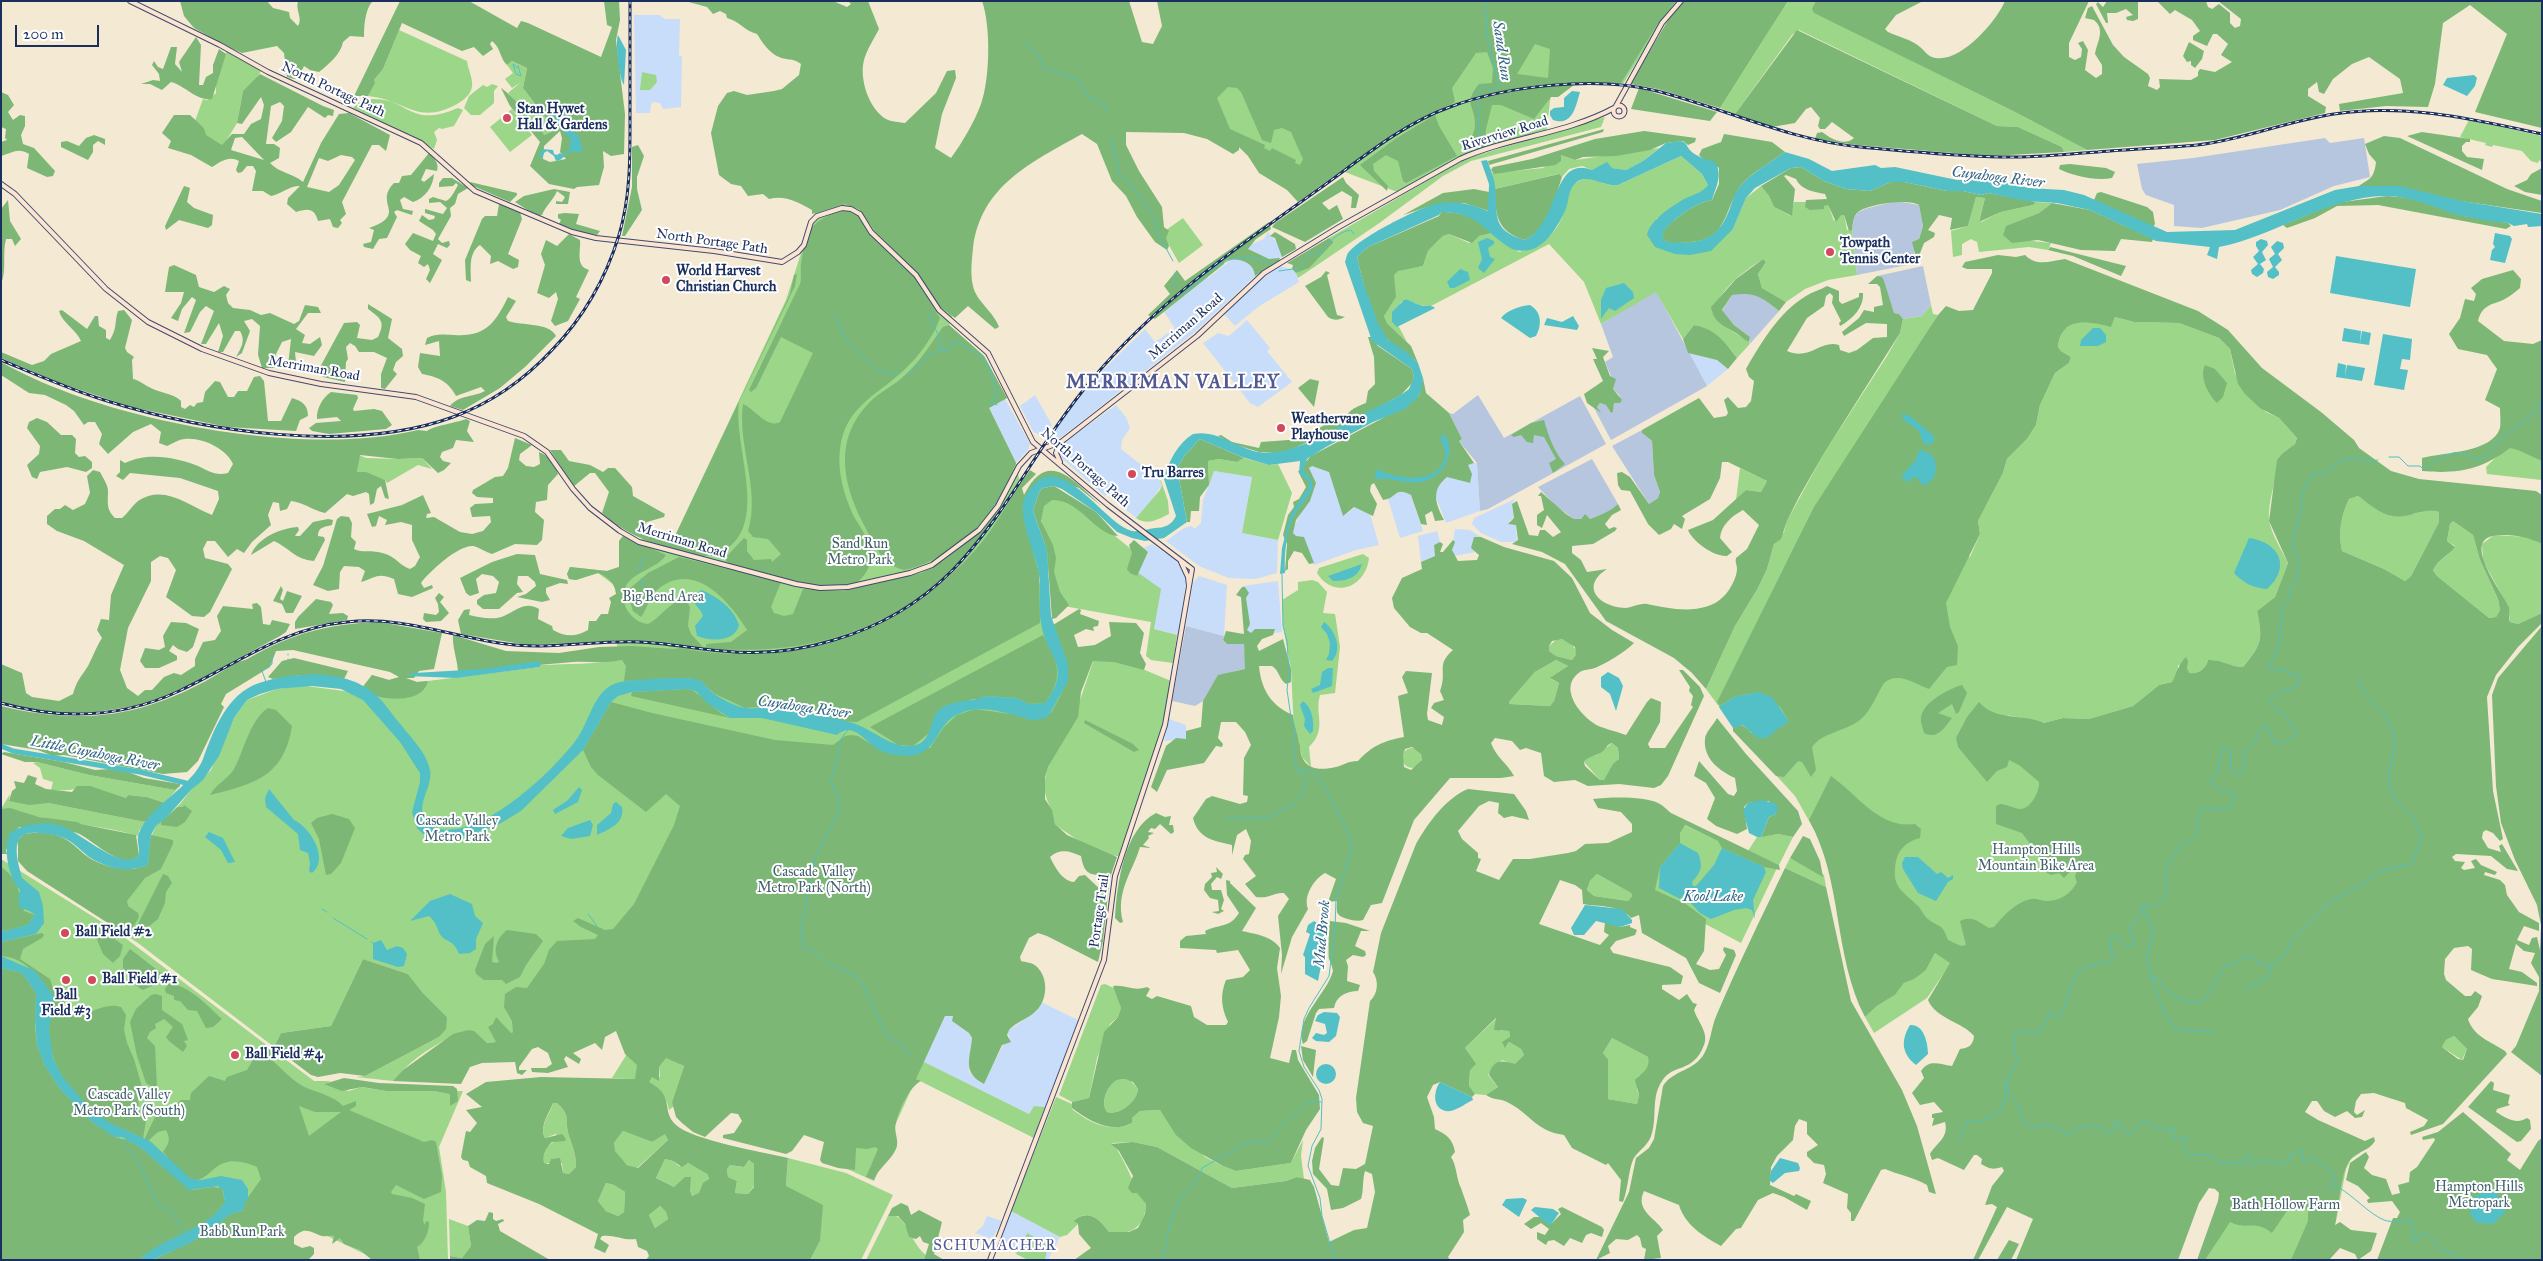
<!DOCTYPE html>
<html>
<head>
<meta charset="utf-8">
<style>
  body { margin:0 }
  #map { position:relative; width:2543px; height:1261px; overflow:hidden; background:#f4e9d3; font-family:"IM FELL Great Primer",serif }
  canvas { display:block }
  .frame { position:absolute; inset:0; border:2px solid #1b2f5e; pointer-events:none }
  .scale { position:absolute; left:15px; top:25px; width:84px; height:22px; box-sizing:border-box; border:2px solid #1b2f5e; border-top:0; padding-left:6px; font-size:15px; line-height:18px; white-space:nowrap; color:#1b2f5e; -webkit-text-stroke:4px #fff; paint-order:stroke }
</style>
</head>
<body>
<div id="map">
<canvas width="2543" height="1261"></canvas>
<div class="frame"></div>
<div class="scale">200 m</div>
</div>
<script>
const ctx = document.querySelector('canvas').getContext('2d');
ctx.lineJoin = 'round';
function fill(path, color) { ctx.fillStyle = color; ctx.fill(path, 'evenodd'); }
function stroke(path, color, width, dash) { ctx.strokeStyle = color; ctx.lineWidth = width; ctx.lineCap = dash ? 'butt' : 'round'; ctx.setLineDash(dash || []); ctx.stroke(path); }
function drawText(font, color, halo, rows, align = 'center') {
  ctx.font = font + ' "IM FELL Great Primer",serif'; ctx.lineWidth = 4; ctx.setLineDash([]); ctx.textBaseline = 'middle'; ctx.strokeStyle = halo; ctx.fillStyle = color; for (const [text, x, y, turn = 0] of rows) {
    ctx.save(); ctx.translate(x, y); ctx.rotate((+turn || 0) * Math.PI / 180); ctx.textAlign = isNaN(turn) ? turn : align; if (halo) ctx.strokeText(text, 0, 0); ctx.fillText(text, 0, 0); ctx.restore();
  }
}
fill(new Path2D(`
  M634,15H659L665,19H680L679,56H682L681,107L663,109L660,103L654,102L651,104L650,113H636Z
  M1268,232L1287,254L1266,266L1195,332L1063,436L1056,440L1050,436L1091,382L1145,329L1155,342L1175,328L1164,312L1207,277L1208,278L1252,244L1264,239Z
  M1279,266L1292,269L1296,273L1299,282L1258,307L1235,326L1224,314L1251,287Z
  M1247,320L1270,348L1267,351L1292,382L1258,407L1250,403L1203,343L1218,333L1229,336Z
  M1688,353L1717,360L1728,369L1707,386Z
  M1035,395L1052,425L1043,438L1033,431L1020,406Z
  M1005,399L1030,444L1028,450L1016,463L989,408Z
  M1116,405L1126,417L1130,428L1122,440L1121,449L1158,478L1162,485L1145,510L1142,511L1136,518L1107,494L1105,496L1058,455L1057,452L1059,447L1076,434Z
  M1474,463H1477L1480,511L1446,523L1435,495L1438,484L1447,477L1470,483L1468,465Z
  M1309,465L1330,471L1348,513L1354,507L1370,514L1379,545L1356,550L1314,565L1308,554L1290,535L1314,485Z
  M1214,471L1252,477L1242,533L1278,540L1277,573L1255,579L1229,578L1199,566L1166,541L1184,528L1192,526L1194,529L1201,523L1203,500Z
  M1398,491H1403L1411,495L1423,531L1400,538L1388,499Z
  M1515,499L1512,504L1514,518L1509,521L1516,524L1517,542H1501L1481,533L1472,524L1474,518Z
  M1455,529L1470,530L1481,537H1474L1476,552L1454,556L1452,550Z
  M1437,531L1440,542L1434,545L1435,556L1421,562L1418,536Z
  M1152,544L1175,560L1187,575L1178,635L1154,629L1138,572L1148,552L1143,548Z
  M1199,576L1227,585L1224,636L1186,626L1193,583Z
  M1278,581L1282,632L1246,637L1243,586Z
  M1169,719L1186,725V739L1164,741Z
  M1041,1002L1080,1021L1045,1107L1034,1106L1029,1114L923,1062L945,1016H954L952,1021L969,1033L972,1038L969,1072L983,1084L1003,1045L1010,1038L1007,1033L1009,1030L1037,1011Z
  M1011,1211L1060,1237L1048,1260H1028L1001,1245L1000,1241Z
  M987,1216L1002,1221L992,1239L975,1233L983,1226Z`), '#c8ddf9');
fill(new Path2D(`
  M2325,138L2330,143L2364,138L2370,177L2334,186L2280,210L2202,228L2174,226V205L2146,195L2142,189L2137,164L2193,158Z
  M1897,201L1919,205L1923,226L1914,254L1917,263L1857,275L1852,230L1854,218L1858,212L1868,208Z
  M1923,266L1931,305L1922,316L1903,319L1899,314L1894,313L1884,284L1877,276Z
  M1656,291L1707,386L1611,440L1594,408L1599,412L1597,407L1600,403L1606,405L1611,413L1613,412L1614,403L1620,396L1613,389L1614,383L1605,362L1613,357L1601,324Z
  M1743,292L1760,296L1779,311L1749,345L1750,337L1734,325L1722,311L1732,295Z
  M1478,395L1504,438L1580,396L1606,444L1488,509L1480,511L1477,463L1459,441L1462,439L1449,413L1453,414Z
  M1642,430V433L1652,441L1654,475L1660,492L1658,498L1649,504L1612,446Z
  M1592,459L1618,504L1607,513L1595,517L1590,519L1584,516L1581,519H1574L1555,505L1538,487Z
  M1186,626L1224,636L1223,640L1227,644H1244L1245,654V669L1235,671L1215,683L1203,701L1195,706L1172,701Z`), '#b6c6de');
fill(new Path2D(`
  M1185,1H1678L1663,19L1623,84L1585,83L1552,86L1546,133L1470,155L1400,193L1337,169L1325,180L1190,129L1088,130L1029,161L998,187L991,195L975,226L959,299L949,325L984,356L1007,398L989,408L1016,463L1046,616L1080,700L1094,659L1128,663L1171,681L1160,736L1119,856C1104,858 1067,834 1055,824C1050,797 1038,797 1049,765L1045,766L941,1011L924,1062L1029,1114L1034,1106L1045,1107L1034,1138L916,1079L896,1123L874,1181L845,1168L886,1077L698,997L652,1077H660L659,1067L666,1057L684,1066L672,1102L674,1106L669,1110C663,1079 640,1079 612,1078L666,991L513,1032L496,1042L487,1043L468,1030C445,1038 422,1052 404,1069C400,1073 397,1078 393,1081L356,1077L365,1076L439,1037L447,1017L423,993L408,974L363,959L331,1026L281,1033L274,1047L138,943L111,926L156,826L180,804L191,790L211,770L234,718L247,700L277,689L306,686L344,691L356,695L372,675L389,680L400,677L417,682L428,681L540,667L541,665C568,664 596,664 622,660C609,633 623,610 614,585L598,573L576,580L569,579L567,574L570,567L607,571L619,567V541L623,536L639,544L646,534L675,536L786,300L811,222L818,208L853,80L877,125L939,172L1151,55Z
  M1788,1H1821L1815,13L2015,112L2087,150L2064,152L2062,147L2018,127L1997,126L1799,30L1792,35L1735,114L1720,108Z
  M399,30L467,61C468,70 473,77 472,87C471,94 463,101 457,104C417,126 407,100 368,96L374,80L383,69Z
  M227,50L261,71L255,81L243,91L237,123L223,146L205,135L204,128L195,121L203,99L207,100L216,93V81Z
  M512,61L527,68L523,88L555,130L544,135L535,126L533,121L508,93L521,82L512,88L505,79L513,73L507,65Z
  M642,72L656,75L657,82L650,90H640Z
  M492,84L498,86L494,91V103L480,115H471L464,108L469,96L483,85L487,87Z
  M372,99C410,98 408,129 458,108L463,110L454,126L442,129L439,128L434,132L437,140L434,149L353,108L358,103Z
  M512,109L532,135L510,152L490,127Z
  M1605,117L1601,127L1471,161L1443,176L1378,224L1298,278L1296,273L1309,267L1334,242L1329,238L1456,164L1468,158Z
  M2469,120L2542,136V163L2539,160L2538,163L2531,161L2522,151L2493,145L2492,147L2485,145L2486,143L2460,137Z
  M1659,148L1643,161L1626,170L1611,168L1592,170L1582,166L1569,169L1562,177L1558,174L1495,189L1492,173L1543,168L1561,155L1575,160Z
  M1681,156L1702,174L1708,185L1705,189L1656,219L1733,229L1746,198L1761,186L1769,196L1774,207L1791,216L1794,202H1827L1834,221L1841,214L1844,215L1847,230H1852L1857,275L1828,280L1805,289L1786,302L1762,288L1758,274L1766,262L1763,259C1741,273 1722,288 1712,312L1729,329L1749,342V345L1737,358C1726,342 1714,329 1694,325L1683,339L1656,292L1601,324L1584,282L1549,244L1431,306L1418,305L1409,300L1401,302L1392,322L1399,327L1407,342L1387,323L1384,316C1386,309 1392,305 1394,299C1396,291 1393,287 1393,279C1392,267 1414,268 1423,266L1428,251L1443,236L1449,234L1469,243L1479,236L1492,233L1519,252C1543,246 1558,233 1565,209C1568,198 1568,185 1581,180C1591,175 1605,187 1618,185Z
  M1976,197L1985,198L1979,221L1981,222L2001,212L2033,205L2036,202L2052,203L2039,213L2007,226L2012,243L2023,240L2051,243L2048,250L2029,247L1979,252L1977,242L1971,239L1962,244V255L1953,257L1951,231L1968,226Z
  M1183,218L1203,245L1179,263L1162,233Z
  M1931,305L1933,314L1938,315L1903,373L1941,537L1970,557L1980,534L1978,521L2003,473L2007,459L2027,439L2036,425L2040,405L2055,373L2069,363L2071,357L2061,351L2058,347C2061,316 2089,321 2111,326L2115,317L2134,322L2179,323L2219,338L2230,349L2235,374L2266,412L2279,418L2297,438L2295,444C2279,457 2268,499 2269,520C2271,533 2282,551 2288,563L2275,597L2257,611C2263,640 2262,644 2243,667C2229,667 2220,659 2208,660C2206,669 2198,674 2188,673L2187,668L2178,665V672L2172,682L2159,685L2133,706L2089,719L2063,718L2044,723C2032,718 2018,718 2006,715L2203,806L2059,1006L1835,885L1816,833L1795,796L1743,739L1706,689L1735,626L1758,588L1767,569L1774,544L1784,532L1787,521L1823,455L1887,356L1900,333L1903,319L1922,316Z
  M2542,412V480L2487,474L2486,467Z
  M359,455L366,458L398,459L422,458L432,469L418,465L387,483L385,480L357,472Z
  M1244,458L1269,465L1278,464L1292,493L1278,540L1242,533L1252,477L1214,471L1209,485L1208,461L1219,459L1237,462Z
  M1740,468L1767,481L1761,492L1746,490L1736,500Z
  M1159,479L1161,481L1168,501L1169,514C1159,519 1147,526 1136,518L1160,490L1162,485Z
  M1063,494L1141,557L1133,569L1161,589L1154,629L1177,635L1173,663L1151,660L1146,656L1151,622L1053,604L1038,497Z
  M2358,496C2371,505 2388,518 2405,515C2417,514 2427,508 2439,512V522L2411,576L2405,581L2384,569L2342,551C2338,532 2341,516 2349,499Z
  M2453,521L2473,535L2480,560L2498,599L2500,610L2496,617L2489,618L2437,576L2433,570C2440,557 2450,556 2455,546L2447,541L2450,524Z
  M2494,535L2529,537L2542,544V613L2518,624L2510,622L2508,606L2483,561L2482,544Z
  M1363,554L1369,558C1366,587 1334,600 1317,573L1319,568Z
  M1312,580L1318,582L1327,592L1323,613L1335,614L1340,647L1335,693L1320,695C1314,715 1328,728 1309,747L1311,767L1302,757L1299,741L1294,730L1291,669L1283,626L1282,600L1298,590V582Z
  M1557,639C1568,638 1575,645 1577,655L1572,660L1556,656L1549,651V646Z
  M1556,660L1568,666L1551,679L1559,683L1554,701L1550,706L1509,704V702L1535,672Z
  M1612,743L1618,748L1619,759L1604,780H1600L1584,762L1588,757L1597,755Z
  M1402 758a10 10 0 1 1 20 0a10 10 0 1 1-20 0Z
  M37,762L89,775L175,790L178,788L165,803L147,797L128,795L126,798L87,786C71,790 69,791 51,790L53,782L43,779L40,768L33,763Z
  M10,794L9,801L48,803L145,822L139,831L138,839V836C105,826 73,824 39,817C26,814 16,808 1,809Z
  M1671,819L1777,868L1741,943L1647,893Z
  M1778,834L1793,837L1779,865L1748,851L1757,837Z
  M1790,858L1824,875L1826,887L1785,868Z
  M1,859L116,931L314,1081H331L325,1084L349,1091L361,1087L386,1091H463L439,1147L446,1192L448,1260H377L253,1200L224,1191L281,1224L184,1238L144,1260H1Z
  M1597,874L1631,893L1632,896L1628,901L1594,896L1587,890L1590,881Z
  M1935,953L1951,963L1927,998L1874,1033L1865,1017L1877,1006L1895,995L1904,983L1926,970Z
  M1105,984L1116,989L1121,1008L1118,1017L1110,1024L1097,1058L1089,1098L1072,1102L1059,1095L1101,985Z
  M1497,1018L1495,1025L1501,1031H1509L1510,1037L1506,1048L1509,1042L1521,1049L1524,1055L1515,1065L1502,1060L1488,1075L1498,1087L1486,1095L1475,1094L1469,1087L1470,1070L1465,1048Z
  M2454,1036L2467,1049L2462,1060L2442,1047L2446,1040Z
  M1612,1038L1648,1057C1650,1067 1647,1073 1638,1076L1637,1090L1639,1095L1637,1104L1608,1099V1059L1603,1053Z
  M1125,1079L1130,1080L1138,1089C1137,1101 1120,1116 1107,1112C1100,1102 1107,1086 1117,1080Z
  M1056,1097L1072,1104V1109C1088,1122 1111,1134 1132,1123V1118L1140,1111L1160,1110L1205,1157L1223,1166L1236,1171L1291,1163L1303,1140L1301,1156L1304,1179L1297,1177L1286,1181L1232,1188L1157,1147L1133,1142L1112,1143C1127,1161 1132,1185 1146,1204C1145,1227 1131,1236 1109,1232C1101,1221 1088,1207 1075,1221L1078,1224L1067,1235L1060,1237L1011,1211Z
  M553,1103H557C572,1117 564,1120 569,1136C573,1148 576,1154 576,1167L569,1174L563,1173L562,1163H544C541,1153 548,1143 558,1140L556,1134L545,1138C539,1125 550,1115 553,1103Z
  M2274,1111L2360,1153L2351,1159L2346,1169L2336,1221L2323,1260H2200Z
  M623,1131L652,1142L665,1133L668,1140L637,1168L627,1165L614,1151V1143Z
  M788,1158L846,1173L893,1195L861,1260H810L820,1241L786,1186Z
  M665,1159L673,1161L679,1166L688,1163L707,1174L709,1180L699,1194L692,1196L690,1190L681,1182L674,1187L656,1178Z
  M749,1160L754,1164V1186L748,1194L735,1193L737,1181L728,1177L727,1169L730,1165L744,1167Z
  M606,1183L614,1185L625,1192L624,1212L618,1216L606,1211L598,1201Z
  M660,1206L666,1212L668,1219L655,1228L649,1215Z
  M894,1215C908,1220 912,1245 926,1255L924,1260H866L888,1216Z
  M449,1219L468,1226L471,1246L462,1258L450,1256Z
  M1027,1233L1048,1245L1045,1260H1028L1016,1254L1020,1247L1022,1248Z`), '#9cd689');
fill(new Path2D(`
  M180,1H267L273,8L289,12L290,18L298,26C303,18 295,10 298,1L372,2C365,10 364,26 364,37L350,36L343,42C341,54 328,65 319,72L310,70L304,66L299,77L294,79L287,77L284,53L277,46L242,53L228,47L194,28L184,16Z
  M400,1H469L517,28L521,21L528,23L601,57L612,27L607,25L604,1H619L620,20L616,40L625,114L624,154L611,156L603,151L604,167L599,185L577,187L574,189L549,184L530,166L540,142L510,106L501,88C507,91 532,117 535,126L540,128L544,135L555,130L523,88L527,68L512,61L507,65C500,59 501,48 492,41L490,44L493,49L483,56L474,47L462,51L402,23L383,69L374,80L375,83L368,96H354ZM560,131L562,138L560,152L566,159L550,162L543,159L544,146Z
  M685,1H833L847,7L851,4L848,1H868L879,29C874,39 867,49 864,60C859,79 869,109 886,119C891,122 900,122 905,123L936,93L947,71L955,70L956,78L942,114L935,148L951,158C962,143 975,121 981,104C990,79 991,26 982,1H1129L1142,42L1153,44L1162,26L1157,1H1676L1657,25L1621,83L1578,82L1558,97H1551L1534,119L1501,105H1492L1486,129L1485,147L1466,151L1465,147C1469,140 1475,134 1475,125C1476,107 1462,104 1479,84L1492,83L1493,68L1487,52L1476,53L1452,88L1455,102L1383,141L1298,202L1287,190L1259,173L1248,156L1239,147V150L1233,154L1207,139L1184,133L1126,132V145L1139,171L1162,207L1164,227L1169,231L1166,238L1169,246L1167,250L1155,242L1137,217L1126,196L1112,181L1097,144L1082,134C1032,162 981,185 973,248C972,260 970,273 973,286C976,301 994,312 999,327L995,329L968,306L955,318L939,306L917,273L875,231L859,209L845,204L812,214V210C797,202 786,195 769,199L763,194L748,196L741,186L731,184L719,175L711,133L718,106L727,93L734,91L747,95L774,91L782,89L799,75L801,64C791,57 788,61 779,57C769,53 762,42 757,34C745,31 739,21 727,18L726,14L720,11L713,14L707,7ZM1535,44L1550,49L1548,78L1517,74ZM1228,87L1237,88L1241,92L1262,140L1271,143L1274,130L1282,128L1291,132L1303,159L1300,165L1295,163L1296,160L1272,148L1270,151L1264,148L1265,145L1230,129L1217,98Z
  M1684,1H1788L1720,108L1658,89L1630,84L1670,17Z
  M1816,1H1923L1896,15L1885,29L1888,32C1898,37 1911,39 1920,47C1925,51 1928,57 1936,58C1961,62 1996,22 2005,1H2089L2069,43V57L2075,60L2081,57L2082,49L2078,43L2083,41L2088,50L2085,70L2096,78L2102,74V65L2095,54C2097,42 2106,30 2094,20L2085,18L2088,8L2092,6L2113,45L2124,57L2148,74L2150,78L2148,86L2157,90L2160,87L2159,79L2191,80L2198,76V72L2200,69L2215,72L2232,62L2221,55L2228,44L2217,34H2213L2207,46L2193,40V36L2200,31L2192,20L2175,10L2170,14L2157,1H2206L2208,7L2212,9L2219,4L2230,13V23L2235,28L2240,26L2241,19L2218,1H2542V128L2475,112L2507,34L2470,5L2443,23L2435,84L2428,107L2386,106L2340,111L2339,104L2403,93L2400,79L2369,57L2352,64L2333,79L2324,94L2319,92L2317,82L2308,89V96L2326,107L2325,113L2215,140L2087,150L2015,112L1814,13L1812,9Z
  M2107,1H2138V19L2133,21L2127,20L2126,17L2133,15L2126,9L2116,13H2107L2108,23H2106L2096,4L2098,2L2103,7Z
  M1797,30L1997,126L2018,127L2062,147L2064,152L1990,156L1857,145L1815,139L1817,133L1822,132C1830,138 1844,147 1854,138L1832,122L1825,129H1820L1818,126L1820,118L1811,107L1806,109L1795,123L1772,127L1735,114Z
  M196,37L201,45L199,85H203L206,77L213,73V65L219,49L226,54L212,99C196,101 186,86 171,82L162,90L150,84H141L153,80L160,81L159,74L152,65L154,61L158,67L163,69L171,47H177L175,64L182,72L179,62Z
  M2189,42L2204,51L2202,59L2195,68L2191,65V61L2187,62L2183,56Z
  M260,74L323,106L334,110L333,116L328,115L325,118L308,107L291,132L276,142L272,138L282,121L284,106L280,102L271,106L266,144H274L280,148L279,158L270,163C279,173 293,173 303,182L321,143L339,114L349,113L390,135L386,151L379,145H372L342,202L346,214L340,220L342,223L338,228L333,227L330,219L318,221C314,207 307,209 296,212L287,204L288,198L300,186C288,186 282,194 271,196L263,191H252L256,171L253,166H247L242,172L238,173L236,170L239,161C229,155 220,162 212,167L191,155L168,148L171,141L162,133L174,115H190L204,128L206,135L222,145L232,134H244L251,124L261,119L264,105L261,97L242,124L237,123L243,91ZM242,137L264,160L231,150L235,138ZM341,155L352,157L355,160L339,185L329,192L307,187L319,158L328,161Z
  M1639,88L1717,112L1710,121L1631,109Z
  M1,92L8,95L14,105L8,112L13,120L20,115L25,116V126L21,135L23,144L34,148L55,171L53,176L47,177L27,168L29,154C18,147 12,153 1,156V142L7,140L5,138L6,129L1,127Z
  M1435,115L1439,126L1457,156L1406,183L1403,181L1398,161L1386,155L1373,164L1374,171L1388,186L1387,191L1360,165L1395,139Z
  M1604,129L1603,132L1489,165L1488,161Z
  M1644,131L1696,138L1695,142L1688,145L1683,141L1666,143L1650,150L1616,156L1583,157L1575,160L1561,155V161L1555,165L1494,174L1491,170L1493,167L1532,159L1595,139Z
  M2422,132L2470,139V142H2466L2462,146V151L2467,157L2484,159L2482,170L2407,136Z
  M1724,134L1772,142L1785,152C1773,161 1758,169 1747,179C1722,202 1733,239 1690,242C1682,243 1671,244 1664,240L1662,234C1671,220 1696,202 1712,200L1719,184V168C1712,162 1704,161 1699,155L1702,149L1721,142Z
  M94,135L105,139V145L98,141L93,145V152L88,160L61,147V142L67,141L79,146L86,138Z
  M2384,136L2400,138L2507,189L2542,201V213L2359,186C2368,179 2374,180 2376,162L2369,154L2365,144Z
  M638,145L644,156L637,177V189L642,210L625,236H622L632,187V147Z
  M429,153C435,159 439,163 437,171L426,169L421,180L424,182L434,174C433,187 425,198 413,202L404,197L400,200L403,209L413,211L412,215L397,210L394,212L397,217L387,238L379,239L373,249L364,247L363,244L371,242L374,230L369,228C409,214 373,204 394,183H399L402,176L411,175Z
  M2070,164L2106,168L2115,172L2112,178C2096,181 2073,176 2059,169L2060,165Z
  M1801,167L1824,181L1846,189L1870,191L1891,182H1904L1947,191H1963L1981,195L1988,193L2036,202L2033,205L2001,212L1979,222L1985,198L1976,197L1968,226L1950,230L1952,218L1939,215L1928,230L1935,233L1934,237L1924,243L1917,261L1912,242L1919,239L1923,226L1919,205C1909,198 1868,204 1858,212C1853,216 1853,224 1852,230L1849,231L1844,215H1841L1836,222L1828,205L1824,206V209L1810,210L1805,207L1806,200L1827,199L1825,194C1814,192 1801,190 1796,179L1786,175L1784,176L1795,189L1792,216L1774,207L1769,196L1761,186L1791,168Z
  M2542,168V195L2525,192L2514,186L2527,180L2531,174Z
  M1559,174L1562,177C1554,201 1549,228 1525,240C1497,232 1495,215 1495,189Z
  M1343,177L1346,183L1359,195L1356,208H1351L1352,197L1342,191L1322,203L1329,210L1337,205L1343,219L1305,242L1272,227L1275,223Z
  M443,178H452L468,188L458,194L455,204L450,208L451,216L438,239L442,243L449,241L450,245L447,248L438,244L433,254L442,260L430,283L426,279L430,270L428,264L424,267L418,263L421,256L410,250L405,244L413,233L433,241L436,234L433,230L419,221L422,215L429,220L434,219L435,216L425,213V209L443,214L447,208L440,202L429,203V199L433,197L446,201C452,198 455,190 458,185L456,183L453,186L439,187V183Z
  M470,182L517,193V195L510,202L471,185Z
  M184,186L190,188L187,202L194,208L213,215L212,225L208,228L179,220L166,230L165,226Z
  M554,189L570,192L568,204H556V201L562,202L565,197L557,191C553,201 546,205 542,215L537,216L515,202L524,196Z
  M1474,189L1489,192V211L1464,203L1427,207L1403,215L1443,193Z
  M2101,192L2147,207L2153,212L2155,224L2153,227L2094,200L2097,193Z
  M2387,196L2410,198L2464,216L2508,223L2511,226L2506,229L2378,205L2337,206L2315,218L2287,228L2283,225L2335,203Z
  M8,200L10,221L21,239L15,246L12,239H6C2,254 7,270 1,284V209Z
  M2052,203L2090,210L2153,239L2152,242L2121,239L2115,251L2081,250L2038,240L2012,243L2003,235L2006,226L2039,213Z
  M499,204L520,212L522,219L508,254L519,260L518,267L513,269L498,261L490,264L491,256L480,245C468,253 471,270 471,282L466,280L465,260L482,219L485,216H497Z
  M842,211L852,212L859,216L869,234L913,276L940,318C933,338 918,357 903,371C876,396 845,407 840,449C837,471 844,495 853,515C860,527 872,542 871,557C871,566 864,578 856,583C821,596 763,573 728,563L726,561V557L744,538L747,540V551L754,560L771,559L772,562L781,554L768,539L753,537L748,531C761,490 737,446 743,404C755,409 767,429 780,422L813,353L781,337L756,388L751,392L749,390L800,284C802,277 800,271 801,264C806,231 810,220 842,211Z
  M1441,212C1460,212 1479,217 1492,233L1479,236L1472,243L1449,234L1443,236L1428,251L1423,266L1398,271L1394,275L1396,297L1384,316L1387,323L1411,346L1418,363C1409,353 1397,350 1388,340C1370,322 1363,281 1357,257L1368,247L1439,216Z
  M565,213L579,214L576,224L600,231L597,235L579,232L559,224L561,220L558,218V214Z
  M1269,222L1271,229L1256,239L1248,249L1269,259L1280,258L1279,261L1255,276C1254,261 1237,257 1225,261L1224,264L1155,319L1148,315L1170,294L1164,286L1177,270L1185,281Z
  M1275,232L1295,244L1296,249L1282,257L1275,238L1270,236Z
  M569,234L580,240C581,251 575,266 589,270L576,297L580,299L568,321L555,326L551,321L558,299L556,292L549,298L537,293L545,265L541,254L546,240L557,246Z
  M1329,238L1334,242L1309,268L1296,273L1292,269L1293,265L1287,263Z
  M2050,247L2126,266L2121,276L2073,256L2048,250Z
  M1998,255L2016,257L2025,255C2037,267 2050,261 2065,259L2198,311L2228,330L2262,368L2321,412L2354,440L2359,448L2391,471L2419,479L2536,491L2542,495V544C2528,537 2517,535 2501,535C2456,535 2502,591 2509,607C2510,612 2508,617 2510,622L2518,624L2542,613V623L2518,647L2496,675L2487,697L2493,791L2503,839L2500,841L2493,833L2486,830L2483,832L2482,838L2488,848L2501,852L2499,846L2502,844L2518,871L2507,869L2491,856L2456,854L2452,857L2455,861L2465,862L2461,868L2464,870L2475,868L2471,861L2476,859L2481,865L2497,872L2495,875L2485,872L2484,875L2500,880L2505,885L2507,895L2519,912L2539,923V931L2524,926L2517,940L2529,945L2532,938L2537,937L2540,950L2541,925L2537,905L2515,860L2501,823L2496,786L2492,695L2498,678L2542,626V1076L2511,1052L2516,1046L2539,991V977L2531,963L2535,953L2524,951L2516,944L2509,969L2522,972L2537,983V986L2492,979L2471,970L2472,949L2468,946L2454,948L2445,959L2444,974L2446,980L2465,996H2471L2475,991L2482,996L2478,1007L2468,1019C2474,1037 2490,1041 2505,1051L2507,1054L2443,1124L2411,1135L2410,1132L2424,1126L2428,1120L2406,1108L2405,1103L2374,1093L2361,1094L2356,1101L2354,1112L2357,1115L2365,1110L2362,1117L2355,1118L2347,1111L2335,1117L2324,1111L2317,1101H2312L2305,1112L2318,1120L2365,1141L2374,1137L2375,1141C2369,1151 2358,1151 2351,1159C2340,1171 2339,1208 2335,1225L2340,1222L2351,1230L2377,1233L2371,1251L2358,1260L2355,1254L2340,1248L2329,1260H2291L2308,1221V1210L2293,1202L2272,1233C2254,1219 2248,1231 2230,1222L2205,1260H2197L2218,1201L2219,1193L2215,1189L2209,1188L2199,1203L2178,1260H2016L2033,1219L2007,1207L1978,1260H1973L1997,1207L1992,1204L1985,1205L1992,1186L2004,1171L2002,1167C1992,1170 1990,1169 1981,1164L1982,1159L1977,1155H1974L1964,1170L1938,1158L1932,1160L1930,1154C1937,1142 1949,1138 1945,1122L1932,1126L1934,1118H1932V1114L1943,1112L1934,1102L1920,1105L1912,1093L1924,1078L1921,1071C1929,1059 1939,1064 1952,1066L1960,1049C1968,1048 1973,1046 1974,1036C1963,1022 1936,1019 1928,1000L1950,963L1935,953L1926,970L1914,979L1904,983L1895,995L1877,1006L1865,1017C1833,956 1843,880 1809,820L1831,776C1858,795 1879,829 1915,824L1921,829L1920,838C1908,841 1899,848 1896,861C1891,888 1902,890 1918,906C1922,910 1923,915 1928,919C1940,929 1941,921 1948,940L1961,946L1966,945L1960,921C1972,915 1979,922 1989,928L1994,927C2003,916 2016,902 2031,899C2036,898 2041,901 2046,901C2060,901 2071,894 2077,882L2075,877L2079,862L2064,878L2059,873L2051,875L2047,873L2039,856L2022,833L1996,824V806L2000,804C2006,804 2013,808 2019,809C2030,810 2040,792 2039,782L2019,765L2009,760L2007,767L1997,771L1987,782L1958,747L1956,738L1967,717L1979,702C1996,722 2023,713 2044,723L2063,718L2089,719L2133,706L2159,685L2172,682C2177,673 2178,665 2186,657L2188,661L2187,668L2189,673C2198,674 2206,669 2208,660C2221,659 2230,667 2243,667C2262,644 2263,640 2257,611L2275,597L2288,563L2269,521L2277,460L2282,454L2295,444L2297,438L2279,418L2260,408L2245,394L2238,384L2230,349L2219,338L2179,323L2134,322L2115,317L2111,327C2089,321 2061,316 2058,347L2061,351L2071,357L2069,363L2055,373L2040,405L2036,425L2027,439L2007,459L2003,473L1978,521L1980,534L1946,603L1950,627L1958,646L1957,665L1947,667L1929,689C1915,684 1898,671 1884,683C1877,694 1871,711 1861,719C1846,732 1824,731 1812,747L1816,770L1811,777L1802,762L1798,761L1784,777L1776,776L1733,731V728C1741,723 1745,726 1751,733L1789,721L1780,707L1758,692L1734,697L1720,706L1717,702L1814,507L1938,315L1946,306L1959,311L1973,310L1992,273V269H1967L1962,267L1965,262ZM2358,496C2369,504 2380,514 2393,516C2409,519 2423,507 2439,512V522L2411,576L2405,581L2384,569L2342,551C2338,532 2341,516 2349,499ZM2453,521L2473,535L2480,560L2498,599L2500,610L2496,617L2489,618L2437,576L2433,570C2440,557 2449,556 2455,547L2447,541L2450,524ZM2454,1036L2467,1049L2463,1060L2458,1059L2442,1047L2446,1040Z
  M1763,259L1766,262L1758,274L1762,288L1786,302L1779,311C1760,296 1755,292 1732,295L1722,310L1734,325L1750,337L1749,342C1744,340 1741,336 1736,333C1723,325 1714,323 1711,307L1736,279Z
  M174,265L196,275L199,287L214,292L224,286L230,289L226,295L228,303L233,308L250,310L261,315L270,313L294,324L299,321L305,305L318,307L321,313H308L296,329L305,335L302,343L310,344L320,337L322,345L314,356L295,352L296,362L288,366L291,339L282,342L276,354L275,368H262L258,355L260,326L252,319L244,321L250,331L242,353L236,357C241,348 246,341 240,331H235L223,352H218L223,336L219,323L206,344H201L214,311L206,306L200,312L190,332L184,333L196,300L192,297L182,309L178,321L171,318L181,303L184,292H165L169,267Z
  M2513,270L2521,279L2520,288C2515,292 2509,297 2503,300C2491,305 2482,305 2478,321L2504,341L2533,344L2542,340V461L2518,450L2510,448C2481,470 2458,474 2422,471V458C2444,452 2492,453 2500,428C2501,422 2500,413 2500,408L2485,400L2497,369L2487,355L2458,349L2449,334L2460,318L2465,299L2474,301L2476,294L2471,288L2482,279Z
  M1326,271L1330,273L1327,275L1337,315L1345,317C1339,320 1334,321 1328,317L1305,286L1321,277Z
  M797,274L795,286L739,402C733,446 768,518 728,548C716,556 705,558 692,554C657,546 629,537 602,513L609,492L595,473H590L573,487L550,450H561L569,461L590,465L603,472L608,468H615L632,487L633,496L665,514L664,517L647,522L644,527L646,534L675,536L790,294L794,275Z
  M1877,276L1882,277L1884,281L1894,313L1899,314L1903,319L1900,333L1823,455L1799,497L1787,521L1781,539L1774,544L1767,569L1758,588L1735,626L1706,689L1692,673L1674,658L1606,621L1565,564L1542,552L1512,544L1518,540L1516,525L1508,524L1514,518L1512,504L1517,501L1529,535L1538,536L1540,530H1545L1553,537L1561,532L1547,515L1542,528L1537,525V515L1544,510L1541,496H1538L1541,492L1566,514L1574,519H1581L1585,514L1590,519C1601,515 1609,512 1618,504L1621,510L1612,515L1605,524L1609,529L1614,527L1617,528L1615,531L1593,544L1572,546V553L1581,560L1587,572L1607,569C1579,587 1600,607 1625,608C1632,608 1639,603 1647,604C1670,609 1705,616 1724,596C1730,590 1737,577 1737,569C1737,564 1735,563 1736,558L1747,549L1759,525L1743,510C1732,516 1721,525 1720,538L1732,552L1727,556C1714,557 1692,541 1688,530L1713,520L1746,490L1761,492L1767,481L1728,462H1722L1720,478L1710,499L1682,516L1685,519L1682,529L1674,524L1671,529L1659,535L1648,524L1630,491L1621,490L1618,485L1617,473L1622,472L1630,477L1649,504L1658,498L1660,492L1654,475L1652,441L1642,433V430L1699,398L1714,418L1726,416L1728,413L1724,400L1728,397L1738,408L1746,407L1751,401L1754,381L1749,377L1746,369C1761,343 1779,312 1806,296C1812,292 1820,290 1827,286L1839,291V301L1842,304L1859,297V293H1863C1864,307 1853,319 1840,326L1839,323L1841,321L1832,303L1833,296L1830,293L1826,296L1824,306L1807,318L1787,351C1810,361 1821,339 1839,345L1840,350L1849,353L1857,350L1873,338L1887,337V324L1866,323L1844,336L1842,332L1859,318L1864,310L1874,312V307L1883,305L1880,287L1877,284H1868Z
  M508,297L516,301L506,317L508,321C522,326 549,322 556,336L525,367L500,388L463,410L450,406C459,395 474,397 485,391L481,387L456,396C448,381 438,377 422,374L418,367L420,353L440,356L439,341L425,345L427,338C437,333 443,335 454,335C486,337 495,323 508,297Z
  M368,304L392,319L388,338L402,349L403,356L396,362L393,370L397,374L385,389L381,388V374L387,358L374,352H359L355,346L350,343L346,347L348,359L346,362L345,382L323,377L319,369L344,323L357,322L360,325L357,338L372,340L378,337C386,321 380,318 368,309Z
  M62,310L87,329L95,316H98L99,326L106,330V338L110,340C118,326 114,323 118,311L124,310L132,320L125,348L127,352L134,357L132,360L133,379C139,380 144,385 151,388C160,393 173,393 181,401V407L185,409L190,405L194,407L197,403L203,402L205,392L215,381L220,382L228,397H234L238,391H247L254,377L260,376L264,381L268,421H281L292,398C302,401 308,405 308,416L300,420L296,431L227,427L131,407L60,383L1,358V352L32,365L44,361L51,354L81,341C76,329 62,323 59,311Z
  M949,325L984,356L1007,398L989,408L1016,463C1011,474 1006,486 1000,497C982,530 941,563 904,570C881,565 873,542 863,523C842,483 834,438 869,403C879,392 894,386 905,375C921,361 931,343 943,327Z
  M1694,325C1716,329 1725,342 1737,358L1728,369L1717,360L1688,353L1683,339Z
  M1368,337H1371L1378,346L1412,369L1414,377L1412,383L1401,395L1339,428L1292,449L1277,453L1259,452L1233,444L1218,436L1221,435L1232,442L1259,448L1261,442L1302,439L1329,422L1346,421C1345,411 1358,406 1366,403L1368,391L1375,384L1374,357Z
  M1592,348L1609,351L1603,357L1610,376L1616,379L1613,389L1622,400L1620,403H1614L1613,412L1611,413L1606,405L1600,403L1597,407L1601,413L1587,403L1584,394L1603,381L1593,359H1597Z
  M1,362C105,421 301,458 418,430L427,431C433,426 455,423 466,419L470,421L467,431L474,442L456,440L453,448L442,452L440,457L443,461L451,463L444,470L438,473L422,458L398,459L360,455L357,472H366L385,480L389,499L385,498L381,486L377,489L374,503L370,505L369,494L366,492L353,496L347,494L325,513C312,510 303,502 291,501L287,509L280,511L279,503L273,502L268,515L271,525L252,542L244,553L237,549L228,557L215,541H207L203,549L205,558L228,564L232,569L210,612L204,617L192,616L166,597L176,570L168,558L160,556L151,562V581L128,628L120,670L127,688L138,696L145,690H152L164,677L174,673L181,675L195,666V659L203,642L215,640L221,631L217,616L223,606L253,609L252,604L257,603L261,607L263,624L270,625L272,620L290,624L286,632L280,636L191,684L160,698L135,706L96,712L68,713L25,709L1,701V664L22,673L26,693L32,697L59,701L73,694C78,678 80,679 88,666C93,657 96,647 102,638L97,630L101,619L109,620L111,595L124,565L84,541L57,531L47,524V516L55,509H60L65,505L73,510L85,504L90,493L87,476L93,470L100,472C103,478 108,485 108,491C108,503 106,509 115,518H122C128,513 132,506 138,501C164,484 187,505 212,515L219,499L218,491L180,478L130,473L123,480L116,476L120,472V460L125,463C148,452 175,457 198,466C209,471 215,476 228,473L233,464C227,449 202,437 185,439C179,439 172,444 167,446L159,443L161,432L151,424L133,432L108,454L99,444L102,434L95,422H88L84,425L74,411L66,405L45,395L29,393L1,375Z
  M2205,365L2215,369L2227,383L2223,397L2217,403C2208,394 2199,377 2205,365Z
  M1423,378L1426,393L1449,413L1462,439L1459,441L1474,463L1468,465L1472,474L1470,483L1447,477C1431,490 1435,503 1444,520L1435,521L1432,511L1425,515L1427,525L1421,524L1411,495C1394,486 1398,498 1383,500L1374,483L1371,485L1370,491L1377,504L1373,516L1354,507L1343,516L1329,472L1312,466L1309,468L1316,483L1310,501L1296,520L1293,533L1296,536L1304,537L1314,563L1309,564L1302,553L1294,551L1288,561V569L1285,571L1287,544L1283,535L1288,515L1294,507L1293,502L1299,499L1306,487L1298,471L1302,470V466L1311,456L1383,418L1419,396Z
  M1310,379L1319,381L1314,407L1298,388Z
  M331,392L357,395L358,398L353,409L354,411L374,409L382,411L392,425L386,429L329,434L312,431L309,428L316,423L341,421L337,417L317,419C316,409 323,397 331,392Z
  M37,418L47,422L61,435H72L76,439L75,453L79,457L85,456L92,462V468L86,472L67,467L40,472L37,479L32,477L27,465L39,454L40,446L27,428L29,422Z
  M1544,420C1548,435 1555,454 1565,464L1553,473L1549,463L1556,459L1544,437L1534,435L1533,443L1527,442L1521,435L1514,437L1511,435L1531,423Z
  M515,438L532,445L520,454L519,460L526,466L534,467L540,464L539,452C548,455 555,464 558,474L548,485L547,500L536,502L535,512L544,520L542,540L537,545L515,544L492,554C485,552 479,547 473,546C458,545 429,572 421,583L424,588L432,585L433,588L412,597L398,594L394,579C377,572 376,578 361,582L365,571L359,567L344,566L340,572L339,589L328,591L313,585L323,566L337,519L341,516L349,517L352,523L351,537L356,542L354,549C363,553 368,550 378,552C396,555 397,564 410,569L415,566L420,557L412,540V525L401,522L385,525L387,520L379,516L376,526L372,527L367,514L402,505L423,495L431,513L427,514L426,518L434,517L460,532L472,534L483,531L491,522L490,516L472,517L470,508L475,504L493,503V498L477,497L472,493L473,490L495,477L503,476L508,468Z
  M1200,439L1244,458L1237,462L1219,459L1208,461L1209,485L1200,497L1199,511H1191L1190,522H1187L1177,468L1185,455Z
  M1030,470L1036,474L1022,488L1024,495C1049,445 1076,484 1104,508L1079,488L1050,478L1023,507L1025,524L1039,572L1040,623L857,722L838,721L771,706L745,708L715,694L701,682L688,678L624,681L626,666L622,660C605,664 590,661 573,662C534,665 496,670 458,674C458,660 452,648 453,635L506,651L559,653L599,647L632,646L674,649L680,648C795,669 899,637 977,548C998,524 1011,495 1030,470Z
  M1054,486L1096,512L1118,536C1095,535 1080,499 1052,500L1044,506L1041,521L1053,545L1056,558L1054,572L1060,592L1069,605L1056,618L1052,619L1047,550L1033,511L1039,492L1043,488Z
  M996,513C998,519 980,539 974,546C906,628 810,658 706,648V644L731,642L747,630C729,600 692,558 656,591C648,599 647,610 641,617L633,611L628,595L629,589L648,573L679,557L781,582L771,607L774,613L784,616L793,614L803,589L843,591L921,573L943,561L973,538Z
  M328,519L333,520L332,525C324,527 318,527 318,536L324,537L325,540L314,561C294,559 291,549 274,541L251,555C257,538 281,528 298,527L299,530L295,536H300L313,522Z
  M623,536L666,555C657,569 634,571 626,586C617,602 632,623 648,624C660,620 680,587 690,607L688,626L691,634L703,647L627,640L527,645L461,634L458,620L464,610L470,609L469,615C477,617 489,619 497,618C513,616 521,599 539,609L538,619L552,626L553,630C565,637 576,637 588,630L589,621H596L601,614H608L611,602L609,598L616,594C615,583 608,577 598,573L576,580L569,579L567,574L570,567L607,571L619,567V541Z
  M1474,537H1481L1504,547L1554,561L1572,578L1590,613L1612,630L1634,643C1625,652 1607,663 1595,668C1590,670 1584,669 1580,672C1556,688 1583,720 1601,727C1606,729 1621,733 1626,735L1647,702L1651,698L1661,702L1660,722L1648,744L1650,748H1665L1693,707L1691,705L1693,696L1689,691L1690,687L1679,670H1683L1700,687L1704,696L1668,776L1661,785L1654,788L1619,784L1588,786L1575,780L1554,782L1544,776L1541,753L1526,748L1520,750L1512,741L1495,738L1491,743C1496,757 1507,763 1514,776L1501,778H1450L1414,820L1382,903L1371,905L1363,920C1357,922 1342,919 1338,914C1336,911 1337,905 1337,901L1328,902L1336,879L1325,873C1314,879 1303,896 1308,909L1292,937L1281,974L1282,955L1278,916L1289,899L1284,893C1273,892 1270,899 1256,897L1245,884L1256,876L1243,859L1245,855L1249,854L1251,841L1246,829L1237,835L1232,855V845C1215,841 1198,839 1193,818L1206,799L1212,796L1240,804L1247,802L1248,796L1243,795L1244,758L1251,745L1245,732L1236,722H1221L1218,738L1223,744L1222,747L1216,746L1204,763L1167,770L1157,792L1151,787L1166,746L1176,738L1186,739V731L1201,727L1203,701L1218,675L1245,669L1244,644H1227L1223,640L1226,631L1244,634L1241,597L1236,595L1242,587H1245L1249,593L1246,598L1250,624L1247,630L1251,633L1255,629H1275L1273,635L1262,639L1257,646L1259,651L1283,639L1291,669V682L1286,684C1279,679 1279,670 1272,666H1259C1261,689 1271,706 1293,715C1294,726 1297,732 1299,742C1301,746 1300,753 1302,757C1308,771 1323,770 1336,767C1344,765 1348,761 1358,761C1372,746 1383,741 1404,737L1398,696L1408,693L1402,677L1406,671L1432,673L1427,714L1428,720L1442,725L1444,717L1431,708L1434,703L1444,700L1440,691C1448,670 1435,666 1453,650L1427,633H1421L1410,627L1394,608L1392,598L1402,578L1422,569L1421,562L1435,556L1434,545L1440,542L1443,544L1440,552H1443L1453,540L1455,542L1452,550L1458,561L1477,560L1479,555L1471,548ZM1562,639L1575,647L1576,655L1572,660L1556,656L1549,651V646L1552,641ZM1556,660L1568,666L1550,678L1559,683L1554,701L1550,706L1509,704V702L1535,672ZM1612,743L1618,748L1619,759L1613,764L1604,780H1600L1585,766L1584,762C1589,755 1596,757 1603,751C1607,748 1606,745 1612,743ZM1412,747L1421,754L1422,760L1411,770L1404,767L1403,755L1405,749Z
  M1134,540L1148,552L1137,576L1130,573L1127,569L1132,553L1129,545Z
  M517,554L535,555L540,574L567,580L568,584L560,583L546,588V593L550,600L542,602L517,597L526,594L536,586L535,582L528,576H518L517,584L523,592L517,593L499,609H483L477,604V600L484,595L496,593L499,582L493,576L482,574L476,579L479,593L470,596L466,593L460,578L492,562Z
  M281,586L283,590L280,599L283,601L287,591L302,596L293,613H286L282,604L273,601Z
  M439,593L444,597L440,602L449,613L441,621L426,622L423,619L424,613L436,615L439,612L438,604L435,598Z
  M316,599L331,602L333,605L329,614L343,613L348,616L347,620L295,629V622L298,617Z
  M1079,609L1081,610L1080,614L1099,621L1098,626L1093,627L1094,631L1086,629L1074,635L1078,647L1095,645L1111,636L1109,622L1136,623L1144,633L1140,653L1146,664L1144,670L1114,662L1093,661L1081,692L1078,717L1049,765L1045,777V799L1052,810L1055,824L1067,835L1117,857L1110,878C1092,872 1085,879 1081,856C1070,851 1060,848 1050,857C1055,867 1062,881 1074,882L1079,876L1085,875L1102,891H1105L1101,879L1107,880L1109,885L1103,941L1098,962L1047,936L1038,933L1029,938L1020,957L1021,961C1025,962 1033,963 1036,966C1049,977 1048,1001 1035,1012C1027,1019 1016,1022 1009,1030L1007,1035L1011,1042L1002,1045L984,1084C962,1072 970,1060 972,1038L969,1033L952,1021L953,1016H945L916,1079L921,1081C909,1087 899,1110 896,1123C893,1131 900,1141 896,1149C890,1162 879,1167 874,1180L866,1177L878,1149L875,1147L867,1149L856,1148L855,1170L838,1168L822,1163L820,1160L824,1142L804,1135L792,1151L786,1154L723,1138V1135L734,1133L742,1121L738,1114L731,1113L705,1137L693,1132L682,1123L676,1117L672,1102L684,1066L666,1058L659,1067V1081L652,1077L649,1082C676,1096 660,1110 676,1125C692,1140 763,1152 788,1158L786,1186L823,1205L820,1241L810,1260H646L649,1256L647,1251L638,1247L636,1239C624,1241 614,1234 602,1236L600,1239L609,1245L605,1253L594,1248L598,1234L539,1204L487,1183L486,1176L470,1167L468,1161L463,1160L461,1157L466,1131L470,1132L477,1123L466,1110L482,1107L466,1094L486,1082L541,1077L635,1079L637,1065L625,1054L616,1031L605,1037L602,1050L595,1043L573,1053L581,1059L579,1064L566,1056L564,1059L568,1067L548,1073L532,1072L531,1068H546L552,1064L548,1053L538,1047L532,1049L519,1067V1070H527L522,1075L517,1073L515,1062L482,1063L470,1067L461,1084L393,1081L403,1070L453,1034L468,1030L474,1031L487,1043L496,1042L488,1027L493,1024L496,1017L511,1033L513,1032L512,1021L504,1007L505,994L516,987L527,988L544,964L549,950L557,941L595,939L598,935L581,927L573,921L578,918L605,930L613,929L634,904L674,825L680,806L666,794L646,812L598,775L591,767L583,750L611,702L652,713L775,740L833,745L845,736L851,735L858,736L871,744L930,748L944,727L957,715L975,709L1011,714L1051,713C1078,667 1066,671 1053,625ZM553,1103H557C572,1117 564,1120 569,1136C573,1148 576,1154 576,1167L569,1174L563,1173L560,1158L551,1159L549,1164L544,1163C542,1154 546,1148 552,1142L565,1141L566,1139L562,1134L545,1138C539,1126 549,1114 553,1103ZM623,1131L652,1142L665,1134L668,1140L638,1168L627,1165L615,1151L614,1143ZM665,1159L673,1161L682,1167L688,1163L707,1174L709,1179L703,1183L699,1193L692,1196L690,1190L691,1177H685L674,1187L656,1178ZM749,1160L754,1164V1187L748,1194L735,1193L737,1181L728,1177L727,1169L730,1165L744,1167ZM606,1183L614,1185L625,1192L624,1212L618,1216L606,1211L598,1201ZM660,1206L666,1212L668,1219L655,1228L649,1215Z
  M171,622L186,623L199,629L193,647L187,652L178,649L173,645L169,651L177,656V660L159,668H145L140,661L145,648L159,650L165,647L163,636Z
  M379,622L442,633L434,669L419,671L414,678H406L417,682L428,681C423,701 396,700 380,697C375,696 368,689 363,687L372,675L389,680L399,677L390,672L293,650L276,651L270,667L226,694L221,704L224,707L198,761L187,772L163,774L64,755L53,756L38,750L1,744V706C50,718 101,721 150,705C179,696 210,680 235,663C239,661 245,661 249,658C294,633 326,624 379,622Z
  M1043,635C1058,661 1065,677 1045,703L1029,704L1016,698L984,696L980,699H973L937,713L928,734L913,746L898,745L870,727Z
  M294,658L348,671L344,679L302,675L273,679L268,677L282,661Z
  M1962,685L1967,693L1959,712L1956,714L1952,704L1938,713L1952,718C1944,728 1938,740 1924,733C1923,728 1920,722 1921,717C1924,701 1949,689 1962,685Z
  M688,689C704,694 714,711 730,718L631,696L632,692Z
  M268,708L276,710L292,726C284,777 254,784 210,795C216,784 228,779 234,769C245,749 249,721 268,708Z
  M1717,718L1746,754L1798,811L1802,824L1793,837L1778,834L1761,837L1769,817L1776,814L1769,801L1748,803L1744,807L1747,829L1737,834L1716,826L1707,819L1715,798L1706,783L1694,776L1699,761L1728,794L1734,796L1737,791L1735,778C1720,771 1703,759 1705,739C1705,733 1714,724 1717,718Z
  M1085,720L1133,744L1139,750L1134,752L1084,723Z
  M4,752L64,762L95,770L110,769L128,772L144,778L180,784V786L175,790L89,775L37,762H25L1,754Z
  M28,775L37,778L35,784L46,789L72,792L77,786H90L126,798L128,795L147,797L165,803L145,822L48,803L29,805L9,801L12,791L16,788L14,781L24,783Z
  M1468,789L1514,794L1526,811L1529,820L1512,816L1504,818L1498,813L1499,803L1489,801L1479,806L1458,831L1462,839L1478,853V858L1481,859L1476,871L1499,880L1513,859H1530L1568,853L1576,851L1585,844L1608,843L1632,832V824L1621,812L1598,808L1593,799C1609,797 1644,796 1658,803C1663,805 1667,810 1671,813L1779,865L1780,870L1764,867L1722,848L1718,841L1685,825L1680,833V843L1660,867L1655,890L1686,904L1706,919L1704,951L1696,964L1710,970L1719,969L1726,955L1723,950L1724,947L1734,950L1736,955L1720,993L1699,983L1686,958L1642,933L1639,915L1631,918C1619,904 1599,907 1583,904L1582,890L1575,885L1560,880L1539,924L1600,945L1609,935L1604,932L1605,922L1620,927L1630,925V927L1637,930L1635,935L1616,941L1610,948L1613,953L1670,967L1683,976L1681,984L1662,985V989L1679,1000L1687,994L1693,1003L1697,1004L1694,1010C1698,1022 1709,1033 1704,1045C1693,1074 1673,1063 1662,1081C1651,1097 1657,1116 1652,1133C1649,1145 1640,1149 1634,1158C1629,1166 1628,1190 1623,1202L1619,1201L1621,1180L1608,1163L1606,1165L1572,1148L1564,1135C1535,1131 1530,1113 1507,1102C1499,1098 1495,1101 1486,1095L1498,1087L1489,1075C1493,1059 1502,1060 1515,1064L1524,1055L1521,1049L1509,1042L1505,1048L1502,1042L1510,1037L1509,1031L1494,1030L1496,1018L1465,1048L1476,1064L1470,1070L1469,1086L1475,1094L1472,1097L1440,1082L1433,1085L1427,1097L1434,1117L1435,1129C1446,1134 1453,1139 1455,1152L1451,1157C1457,1166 1456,1178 1461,1188C1464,1197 1468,1207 1470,1215L1463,1220L1464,1232L1448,1257L1450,1260H1074L1091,1248L1079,1234L1078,1224L1074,1221C1089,1208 1100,1220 1109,1232H1129L1138,1228L1145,1214L1146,1204L1137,1193H1132L1128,1188L1133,1176L1119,1151L1111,1144L1133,1142L1157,1147L1232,1188L1286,1181L1297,1177L1310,1180L1314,1187L1329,1242L1354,1230L1367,1228L1375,1192L1372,1174L1365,1171C1362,1181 1364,1190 1361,1199L1343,1208L1331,1210L1327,1189L1313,1174L1312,1161L1315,1148L1322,1137L1324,1138L1319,1169L1331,1185L1339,1186L1343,1168L1356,1169L1365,1164L1373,1126L1363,1123L1357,1112L1356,1098L1370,1001C1378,994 1379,981 1373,972L1381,933L1416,844C1428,823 1446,798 1468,789ZM1597,874L1631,893L1632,896L1628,901L1594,896L1587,890L1590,881ZM1612,1038L1648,1057C1650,1071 1642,1072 1635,1080L1639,1095L1637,1104L1608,1099V1059L1603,1053Z
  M184,805L192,811L185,822L177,827L161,825V822L178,807H183Z
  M10,808L39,817L77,822L81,824L136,835L139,855C123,873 93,839 77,833C65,829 33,829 19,827L6,850L7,854H1V809Z
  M1156,813L1165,817L1171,816L1169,825H1173L1174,832L1171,834L1160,824L1155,829L1151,828L1148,832L1154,833L1148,836L1149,838L1143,845L1151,848L1140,847C1133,871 1115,892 1123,922L1120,923L1115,918C1117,884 1124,829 1156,813Z
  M332,814L349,819L355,828L341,863L331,874L326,875L319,839L311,823L317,818Z
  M32,833C42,833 54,833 63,838C74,843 81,853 91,859C108,868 130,873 148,865L151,835L173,840V844L161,869L145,878L127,901L128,906L138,913L139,917L128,936L27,871L18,861V840L24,834Z
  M1803,836L1810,839L1820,861L1823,877L1790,858Z
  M1,867C17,877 20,894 24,911L35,915L27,925L1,932Z
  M1216,867L1223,874L1221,879L1217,877L1211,884L1212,890H1221L1224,900L1221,909L1224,911L1218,914L1212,912L1219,911L1218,900L1210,898L1204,890L1205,884L1212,877L1211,873L1217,872Z
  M1785,868L1826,887L1851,1001L1902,1090L1917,1126L1936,1194L1929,1192L1927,1185C1913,1177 1899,1175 1885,1169L1881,1170L1854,1221H1851V1213L1847,1208L1848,1194L1823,1183L1826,1174L1824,1165L1814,1163L1807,1156V1152L1818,1145L1807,1134V1122L1799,1119L1795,1126L1793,1140L1777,1156L1771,1167L1770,1185L1794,1196L1796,1194L1811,1201L1807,1210L1784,1197L1773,1193L1758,1200L1741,1228L1736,1229L1721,1246C1703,1236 1685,1225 1679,1205L1644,1191C1635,1210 1654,1217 1663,1230L1657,1236L1661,1258L1644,1260L1646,1249L1642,1247L1640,1238L1637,1235L1628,1240L1616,1239L1608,1246L1610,1253L1596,1260L1629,1192L1636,1158L1649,1148L1654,1139L1663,1086C1673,1070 1694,1071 1704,1054C1711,1042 1711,1027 1717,1014C1738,965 1762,916 1785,868Z
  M163,874L168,876L172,883L166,892L165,903L158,919L142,932H134Z
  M1226,880L1230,881V883L1256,908L1242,931C1255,934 1272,936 1280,948L1277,968L1281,996L1279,1017L1270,1058L1289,1063L1292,1050H1296L1298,1060L1319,1095L1320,1109L1306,1130L1291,1163L1236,1171L1223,1166L1191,1148L1176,1135L1160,1110L1140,1111L1132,1118V1123C1111,1134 1089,1121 1072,1108V1102L1089,1098L1104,1032L1118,1017L1121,1008L1113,986C1126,984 1133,992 1147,987L1150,989L1146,996L1152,999L1157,996L1191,1006L1194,1017L1207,1025H1226L1228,1022C1221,1007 1220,995 1226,980L1243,977L1250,970L1238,950L1217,953L1216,950L1180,948V941L1186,936L1206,934L1205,931C1219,924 1230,928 1239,913L1227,895ZM1125,1079L1133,1082L1138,1089C1137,1101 1120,1116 1107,1112C1100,1102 1107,1086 1117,1080Z
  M1330,921L1346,923L1370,931H1361L1355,946L1365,951L1366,955L1363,957L1353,955L1346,960L1348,966L1347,981L1360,985L1358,991C1347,991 1336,996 1334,1008L1319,1009L1316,1013L1307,1041L1303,1044C1294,1019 1327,994 1333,971C1332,966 1331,963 1329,959C1328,954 1329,924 1330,921Z
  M99,928L123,945L120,956L113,963L103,954L95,935Z
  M507,930L536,934L543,941L526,965L520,977L506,984L502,980H484L476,974L475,970L485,944L494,936L492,962L497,963L499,961C492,950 497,938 507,930Z
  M42,933L44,935L42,938L23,949L20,959L50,979L55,995L65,1002L72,1014C89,1017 104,1001 121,1007L126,1015L124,1030L127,1043L134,1059L142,1087L137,1091L139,1107L147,1114L143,1139C132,1131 119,1129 108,1122C71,1098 37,1054 53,1008C45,985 30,958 1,956V942Z
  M130,949L165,976L164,980L143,990C133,986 131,974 123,968V959Z
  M363,959L408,974L423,993L447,1017L446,1029L439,1037L365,1076L340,1073L318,1077L311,1075L274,1047L281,1033L331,1026Z
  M1,968L22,973L36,993L35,1028L37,1045L45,1066L61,1090L92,1122L117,1138L128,1140L142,1149L193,1190L212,1187L222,1188L225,1202C205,1233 165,1236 139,1260H1Z
  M168,984C187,983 209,1007 222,1019L213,1027L206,1028L197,1011L188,1010L180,1001L174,1000V996L166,993L165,989Z
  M156,994L162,996V1010L182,1024L188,1040L184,1041L187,1046L183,1052L169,1041L166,1037L173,1027L164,1019L155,1024L156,1028L150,1032L147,1038L155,1046L157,1087L154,1088L146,1083L137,1056L130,1022L136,1009L151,995Z
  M262,1045L275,1054L271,1059C282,1069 294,1083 309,1089C320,1093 335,1097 343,1106L356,1101V1106L349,1110L424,1142L432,1140L436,1142L442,1176L441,1192L424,1199L396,1185L391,1192L392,1194L412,1198L425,1204L423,1221L425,1225L426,1221L429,1222C429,1232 425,1242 417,1247L420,1260H372L360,1250L344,1244L340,1238L332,1244L334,1236C330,1235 326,1237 322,1236C310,1232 305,1226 294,1237V1244L302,1248L310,1246L314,1248V1254L308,1260H152L189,1243L214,1228L229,1215L244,1210V1203L261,1179L257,1167C247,1163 234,1159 224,1163C209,1168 203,1189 184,1175C176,1169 170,1159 163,1152C169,1143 171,1140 166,1130L158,1132L148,1141L144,1140L155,1117L150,1111L162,1108L166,1113L181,1100H190L191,1093L209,1076L225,1081L227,1077L247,1070ZM299,1106L315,1112H341L309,1136Z
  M1301,1046L1316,1050L1313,1077L1303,1060Z
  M344,1078L379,1083L453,1086L457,1089L458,1101L450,1106V1094L435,1091H386L362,1087L342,1091L324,1084Z
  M2491,1081L2494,1083L2493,1090L2510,1095L2508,1103L2510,1105L2497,1109L2496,1112C2506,1118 2516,1125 2527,1118L2530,1120L2531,1129L2521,1141L2517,1142L2468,1107Z
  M2463,1112L2511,1154L2507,1160L2520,1170L2538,1141L2542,1138V1260H2377L2393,1218H2397L2400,1212L2392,1201L2368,1203L2367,1200L2370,1198L2358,1186L2346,1180L2350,1163L2366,1152L2369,1157L2364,1168L2372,1175L2386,1179L2392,1195L2400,1193L2398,1185L2409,1182L2410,1172L2417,1167L2435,1140L2434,1138L2423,1140L2422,1137L2438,1132Z
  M901,1203L908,1206L911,1215L919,1210L942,1222L934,1254L944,1260H924L929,1244L923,1242L920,1236L916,1239L909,1237L905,1224L898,1216H888L892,1208Z
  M1562,1207L1602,1227L1604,1230L1602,1237L1591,1233L1586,1235L1582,1243L1570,1238L1564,1246L1554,1240L1548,1241L1546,1245L1537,1239V1232L1545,1235L1549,1229L1541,1223L1531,1229L1524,1224L1534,1217H1540L1550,1225L1561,1214L1558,1209Z
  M489,1212L493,1213V1219L496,1221L503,1219L504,1221L498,1224L500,1231L550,1260H450V1256L462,1258L471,1246L468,1226L477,1220L485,1221Z
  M2009,1240L2019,1244L2011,1260H1997Z`), '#7db775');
fill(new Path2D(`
  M618,35L626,50L624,85C619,78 615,43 618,35Z
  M2474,75L2477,78L2475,86L2467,96L2443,85L2447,78Z
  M1572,91L1580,92C1576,105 1573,127 1553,120L1550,115V111L1554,108L1564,107V98Z
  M552,103L566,128L579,136L583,152L571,151L560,160L556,161L554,156L547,151L544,153L542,159L539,157L542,149L553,150L554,154L557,155L560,153L563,155L569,150L571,139L561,129L549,105Z
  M1681,141C1687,143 1686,145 1689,149C1695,157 1707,159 1715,162C1723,175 1716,187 1712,200C1696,202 1671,220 1662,234L1664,240L1668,242C1698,244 1716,242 1728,213C1732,204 1733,195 1739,188C1750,173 1770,163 1785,152L1809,159L1832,171L1875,165L1881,168L1895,167L1957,180H2000L2028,188L2064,190L2084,195L2167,232L2235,230L2335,190L2359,186H2399L2462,201L2542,214V226L2528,227L2527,224L2514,226L2508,223C2494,222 2477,219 2463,216C2436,209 2414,196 2385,196C2325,197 2276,236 2219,247L2217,259L2207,255L2210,247L2156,241L2090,210L2057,203L2026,201L1988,193L1981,195L1963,191H1947L1904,182H1891L1870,191L1846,189L1824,181L1801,167L1791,168L1755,188L1746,198L1733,229L1711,251L1690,255L1675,254L1655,247L1647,235C1650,220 1671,207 1684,199C1692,195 1702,193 1708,185L1702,174L1681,156L1618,185C1605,187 1589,174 1578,181C1567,189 1570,200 1565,211C1555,232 1539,258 1512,249C1483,232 1480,212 1441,212L1439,215L1368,247L1357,257L1363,282L1378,323L1388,340L1408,353L1418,363L1423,378L1422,386L1419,396L1405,409L1373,422L1326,447L1307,459L1303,470L1310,478L1313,486C1309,499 1300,505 1294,516C1286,532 1284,555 1285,573L1280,574L1282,548L1290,516L1309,486L1308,481L1299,473L1300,461L1269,465L1242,457L1200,439L1185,455L1177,468L1187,522L1164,538L1145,541L1132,538L1117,532L1096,512L1062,489L1054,486L1043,488L1039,492L1033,511L1047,550L1051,616L1068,664V681L1048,717C1043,718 1038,720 1033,720C1028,720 1023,717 1018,716C998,711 978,705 959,714C933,725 941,756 904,756C895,755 887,754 879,750C866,743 853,720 837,735L762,718H730L707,703L697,692L688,689L632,692L618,696L611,702L583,750L521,811L496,826L458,838L433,837L423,834L417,828L412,812L420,782V773L400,742L363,700L341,689L312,686L277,689L260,694L247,700L234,718L219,756L203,780L191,790L166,818L156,826L151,835L148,865C137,869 125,871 114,868C107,866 95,861 89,857C80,850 73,841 61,837C54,834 46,834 38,833C8,830 17,859 22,878L39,892L43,906L44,923L36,934L1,942V932L27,925L35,915C23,904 15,916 20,890C8,877 3,849 10,833C23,824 42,821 58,825C78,829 122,874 139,855C140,847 136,841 139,833C148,807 193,786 203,759C214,729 227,694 259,683C294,672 346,668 376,695C386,704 393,716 402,726C412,739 426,752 430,770C433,785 419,800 423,815C425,822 433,828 440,829C484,837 552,772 576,740C592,719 593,684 626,681C641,680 690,675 701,681C705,684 709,690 713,693C721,699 735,706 745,708C754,710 763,705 773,707C799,711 827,716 853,723C872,729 891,748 911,746C933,744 928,722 938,711C951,698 975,703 984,696L1016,698L1029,704L1045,703C1074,666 1046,657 1041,623C1038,607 1041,590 1039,574C1036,554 1016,515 1025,497C1056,438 1103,525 1132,531C1139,532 1148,529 1155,528C1164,528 1172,525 1176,516L1164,479C1168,462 1178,443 1193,434C1216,429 1235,447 1258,452C1289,458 1335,429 1361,415C1377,406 1395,400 1409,389L1414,377L1412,369L1372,341L1345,262C1346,260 1346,257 1347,255C1354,240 1423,205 1440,203C1458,201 1472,204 1488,211L1489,184L1481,161L1487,160C1490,168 1494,177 1495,186C1498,214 1490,230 1525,240C1561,222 1551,155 1592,170L1607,162L1612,168L1626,170L1643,161L1666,143Z
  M2495,233L2510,236L2512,239L2505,263L2490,260L2492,250L2495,247L2493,244Z
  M1487,238L1494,241V244L1488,248L1490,257L1495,259L1484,273L1478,268L1482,259L1478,242Z
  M2261,239L2267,241L2268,245L2262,252L2266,260L2260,264L2264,269L2263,273L2257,277L2252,274L2251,270L2258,264L2253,257L2259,251L2256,246V242Z
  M2277,241L2283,243L2284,248L2278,254L2282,260L2275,267L2279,272V275L2273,279L2268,277L2267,272L2273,267L2269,259L2275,254L2271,247Z
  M2336,256L2416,269L2410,307L2330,293Z
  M1460,269L1468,272L1470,280L1454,288H1450L1447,282Z
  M1624,283L1633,292L1634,298L1615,311L1609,308L1601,319V300L1606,288Z
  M1404,300C1412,299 1413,304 1420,305C1426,307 1431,304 1435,308L1397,327L1392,322V312Z
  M1530,305C1542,312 1542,325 1536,336L1530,338L1501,318C1507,310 1520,306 1530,305Z
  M1573,316L1579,326L1577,330L1544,325L1547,318L1562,322Z
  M2093,328H2100L2106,335V342L2098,346H2080L2081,340Z
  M2344,328L2361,331L2360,343L2362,331L2371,333L2369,345L2342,341Z
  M2383,334L2412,339L2410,360L2402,359L2400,369L2408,370L2404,390L2374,385Z
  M2338,363L2346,365L2345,376L2347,365L2365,368L2362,381L2336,377Z
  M1901,414L1910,416L1934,436V441L1930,445L1924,444L1918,430L1905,421Z
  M1441,435H1445C1456,452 1445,473 1428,480C1417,485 1401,481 1390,479C1384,478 1379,481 1375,478L1376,469C1395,478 1438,487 1445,457C1447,448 1439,443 1441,435Z
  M1920,449L1932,455C1939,466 1937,479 1925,485L1921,484L1918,478H1912L1908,483L1901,476L1915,461Z
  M2249,538C2279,542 2292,567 2267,589C2254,588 2243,583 2234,573Z
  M1362,564C1358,578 1347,581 1333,581L1328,576Z
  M702,590C718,598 733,607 739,625C735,643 709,641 697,636L695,626L703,616C701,608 693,605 692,596Z
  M1324,622C1335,630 1343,649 1332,661L1326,660L1329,654L1330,643L1327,634L1321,627Z
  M538,661L541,664L540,667L456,678L407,676L414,673L483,669Z
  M1328,668H1333L1332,686L1313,693L1311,689L1320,685L1322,672Z
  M1608,672L1619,678L1623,686L1616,711L1610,694L1601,687V677Z
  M1758,692L1772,697L1789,721L1766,738H1758L1743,725L1733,728L1719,707L1734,697Z
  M1303,701C1312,708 1314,719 1313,731L1310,734L1304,726L1305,719L1300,705Z
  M579,787L582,790L578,802L555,814L553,810L568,800Z
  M269,789L294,820C310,827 330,859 312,873L309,871L310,863L308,853L300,850L298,834L266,807L265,798Z
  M1762,800L1774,803L1778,807L1776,814L1769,817L1761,837H1757L1749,833L1743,810L1748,803Z
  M616,802L622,807C625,824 609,829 597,835V825L611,813L613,804Z
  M590,820L593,825L590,836L571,839L561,836L568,828Z
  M209,832L223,838L235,862L228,863L221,850L205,837Z
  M1680,843L1698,853C1703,866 1702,871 1692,882L1693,886H1696L1714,865L1722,848L1764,867L1766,872L1753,900L1755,919L1752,910L1746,908L1734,910L1711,919L1700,913L1688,900L1689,895L1687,892L1680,899L1659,888L1660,867Z
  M1905,857H1918L1937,874L1941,872L1948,878L1953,875V879L1948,882L1936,901L1918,893L1903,869L1902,863Z
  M450,894L472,904L475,916L483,923L476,939V949L470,953L459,954C453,938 445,943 440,934C436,926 436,922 429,916L410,921L430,901Z
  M1585,905L1622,909L1632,920V923L1620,927L1596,921L1584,935H1574L1571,928Z
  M1314,921L1328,930L1318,981L1305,974V957L1303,955L1310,934L1306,932L1308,925Z
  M381,940L387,950L397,946L403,948L407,954L404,966L398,967L373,959V943Z
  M1,956L35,971L53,995V1008L49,1029L53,1058L62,1076L88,1107L110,1123L150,1141L190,1178L201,1180L221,1176L242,1180L248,1189V1200L244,1203V1210L229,1215L214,1228L188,1244L152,1260H139C166,1234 204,1233 225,1202L223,1190L218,1186L189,1190L142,1149L122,1137H114L92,1122L61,1090L45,1066L37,1045L35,1019L36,993L22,973L1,968Z
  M1324,1012L1337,1013L1340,1017L1336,1036L1329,1042L1316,1041L1312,1038L1316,1033L1324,1035L1327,1033L1325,1024L1315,1021L1318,1015Z
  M1910,1025C1924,1024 1928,1043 1928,1054L1916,1065C1901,1053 1901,1040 1910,1025Z
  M1316 1074a10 10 0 1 1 20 0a10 10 0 1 1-20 0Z
  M1440,1082L1472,1097L1473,1100C1466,1103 1459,1109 1451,1111C1433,1113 1432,1093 1440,1082Z
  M1780,1158L1798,1163L1800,1168L1799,1171L1785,1173L1773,1183L1769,1180L1771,1171Z
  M2494,1192L2506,1203L2505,1212L2493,1224L2477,1223L2470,1214L2472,1198L2483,1193Z
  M1523,1198L1527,1200L1519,1217L1502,1205L1506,1199Z
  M1535,1207L1553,1209L1559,1213L1550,1226L1531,1210Z`), '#52c0c6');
stroke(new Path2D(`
  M1026,43L1037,53L1044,67L1079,81L1087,95L1106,106L1107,113
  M518,66L521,76L516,74L513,64L518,68
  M1111,136L1119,174L1128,181L1156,220V230L1173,261
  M1479,146L1478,91L1484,87L1496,89L1499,85L1488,42L1485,1
  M1279,271L1300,268C1306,258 1308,251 1321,253C1326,243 1340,231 1351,230L1354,234
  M1174,287L1175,273
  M1180,294H1183C1210,271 1232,245 1270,263
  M932,311L930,319L939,336L941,349
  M837,316L843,335L862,358L867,359L879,371L899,374
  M906,376L929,355L941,350L947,352L951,343H959L979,355L986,362L990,369L997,396L991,401L997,405
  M2389,457H2399L2408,466H2420L2423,469C2430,468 2431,464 2436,460C2439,458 2446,456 2450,454C2464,448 2470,460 2483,459L2504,436L2533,414L2542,401
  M2378,460L2368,461L2358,458L2339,461L2325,474H2312L2300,499C2304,517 2287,542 2294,552C2295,555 2297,556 2299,559L2296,582L2288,590L2291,597L2283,604L2278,648L2269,666L2272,671L2278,669L2300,676L2297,686L2276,694L2269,702C2272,710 2281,709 2285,715C2289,721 2288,725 2295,728V735C2288,740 2283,745 2274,742L2268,726L2263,725L2255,741L2244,753V770L2240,775L2231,769L2230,750L2222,747L2218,774L2209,780L2219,789L2234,794L2235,799L2230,807L2222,810L2204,807C2193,813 2201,825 2196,835C2194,841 2189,840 2184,843C2176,848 2171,860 2167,869C2162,884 2174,894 2155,906L2143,905L2139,918L2130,927V932L2134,938L2133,945L2127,947L2118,937H2112L2110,943L2113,958C2104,966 2090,962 2080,971C2067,983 2069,1004 2058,1018L2050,1012L2039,1034L2024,1030L2015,1034L2013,1041L2017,1061L2006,1083L2011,1097L2020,1106L2019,1111L2026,1125L2034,1127L2048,1124L2068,1135L2079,1128L2096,1125L2109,1133L2114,1129L2115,1121L2117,1119L2121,1123V1130L2130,1134L2142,1121L2147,1122L2159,1129L2174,1128L2172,1138L2179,1139L2184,1136L2188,1139L2182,1147L2190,1156L2208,1154L2221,1163L2243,1164L2245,1156L2248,1154L2253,1158L2249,1164L2254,1166L2262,1159L2266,1161L2287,1164L2290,1155L2301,1150L2303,1154L2302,1160L2307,1161L2312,1157L2330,1170L2336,1179L2328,1185L2333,1189L2338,1187C2355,1197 2368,1213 2384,1220C2395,1224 2401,1218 2411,1221L2415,1243L2420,1234C2431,1232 2435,1242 2440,1250L2449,1252L2463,1260
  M640,571V563L645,556
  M1282,574L1283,626L1287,641L1289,673L1287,690L1291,717L1295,729L1293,753L1297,770L1312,772L1320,779L1349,834L1352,849L1336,899L1335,929L1329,976L1309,1008L1304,1019L1299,1051L1304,1067L1319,1090L1322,1099L1321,1129L1312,1146L1308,1166L1320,1198L1322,1216L1335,1260
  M641,579L643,588L650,595
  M288,654V655
  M288,659V661
  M266,682L262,671L272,664V657
  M848,730L840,740L839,751L831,781L840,801L838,814L815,858L801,931L804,947L816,952L827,963L854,975L862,983L887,1036L902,1045L909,1055
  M1299,799L1307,781L1300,771
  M1227,818H1261L1275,815L1283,809L1297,803
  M2143,906L2153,931L2147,957L2151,977L2160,980C2169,999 2182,999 2201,1003C2211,993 2217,978 2225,966L2232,965L2245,955L2262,964L2271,965
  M322,909L327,912
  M588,914L597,926
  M333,918L367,939
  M371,942L373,943
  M2151,977L2165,1014L2175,1028L2199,1032L2214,1030
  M2244,988L2268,977L2272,965L2285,954L2292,939L2329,902L2363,884L2379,871L2411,864L2422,837C2419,831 2417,825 2414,819C2408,809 2393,801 2390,789C2385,768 2400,749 2392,729C2384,709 2365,700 2358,678
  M1292,1117C1305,1106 1302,1100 1321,1102
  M118,1137L137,1159L158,1204L170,1210L187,1233
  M1959,1139L1967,1122L1980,1121L2000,1112L2005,1099V1083
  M198,1235L202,1238L218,1237L226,1231L240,1240
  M1162,1260L1173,1212L1181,1197L1198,1178L1202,1168L1244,1144L1255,1140L1262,1143L1268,1142L1288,1119`), '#52c0c6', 1);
stroke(new Path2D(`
  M1,746L13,751L140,772L186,783`), '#52c0c6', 5);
const secondary = new Path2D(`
  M130,1L220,45L268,72L421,143L475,191L572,232L596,238L714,251L782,262L798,252L804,245L811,222L817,216L842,208L851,209L860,214L871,232L916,275L939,310L988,353L1033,442L1108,505L1192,569L1165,725L1115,876L1104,960L990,1260
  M1613.5 111a5.5 5.5 0 1 1 11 0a5.5 5.5 0 1 1-11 0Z
  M1616,106L1662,23L1681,1
  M1,184L15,194L106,289L148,322L202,349L269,373L321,384L416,397L524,436L547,452L573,489L590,508L620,531L639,542L796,584L820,588L848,587L910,573L932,565L979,530L998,506L1019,466L1031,453L1061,442L1197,336L1264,273L1339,227L1460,159C1509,137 1566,134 1614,108
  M1060,462L1056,453L1060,443
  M1181,562L1188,577L1189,586`);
stroke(secondary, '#3c4b70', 6);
stroke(secondary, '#fde4d1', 4);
const rail = new Path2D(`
  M1,360C35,374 69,389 104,400C205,432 352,454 453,417C491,403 525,379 552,350C583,318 606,278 619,235C631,195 630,154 630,112C630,75 630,38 630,1
  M1,703C61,720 122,718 179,691C235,665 283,628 347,622C400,616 447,635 499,643C546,651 592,640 639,642C667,643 695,649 723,651C760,655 798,651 834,640C980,597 1006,481 1094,377C1158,301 1239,246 1319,189C1361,159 1402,124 1450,107C1508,85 1598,76 1657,91C1726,109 1789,140 1860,147C1906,151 1954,156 2000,157C2033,158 2066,154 2098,152C2131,149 2164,148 2197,145C2243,140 2287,121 2334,114C2405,103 2472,119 2542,134`);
stroke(rail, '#1b2f5e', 3);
stroke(rail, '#fff', 1, [4]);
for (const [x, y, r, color] of [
  [507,118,5,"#d1495b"],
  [1830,252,5,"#d1495b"],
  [666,280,5,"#d1495b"],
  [1281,428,5,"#d1495b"],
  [1132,474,5,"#d1495b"],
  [65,933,5,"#d1495b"],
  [66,980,5,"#d1495b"],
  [92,980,5,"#d1495b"],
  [235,1055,5,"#d1495b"]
]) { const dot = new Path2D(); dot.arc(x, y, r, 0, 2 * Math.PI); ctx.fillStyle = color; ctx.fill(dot); stroke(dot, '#fff', 2); }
drawText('14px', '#1b2f5e', '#fff', [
  ["North Portage Path",333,90,25],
  ["Riverview Road",1505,134,-17],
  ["North Portage Path",712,242,8],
  ["Merriman Road",1186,327,-41],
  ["Merriman Road",314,369,10],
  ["North Portage Path",1085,468,41],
  ["Merriman Road",682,541,17],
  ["Portage Trail",1100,911,-82]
]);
drawText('bold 14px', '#1b2f5e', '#fff', [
  ["Stan Hywet",517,110],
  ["Hall & Gardens",517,126],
  ["Towpath",1840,244],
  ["Tennis Center",1840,260],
  ["World Harvest",676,272],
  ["Christian Church",676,288],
  ["Weathervane",1291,420],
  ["Playhouse",1291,436],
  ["Tru Barres",1142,474],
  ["Ball Field #2",75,933],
  ["Ball Field #1",102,980],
  ["Ball",66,996,"center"],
  ["Field #3",66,1012,"center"],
  ["Ball Field #4",245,1055]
], 'left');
drawText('14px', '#42616b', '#fff', [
  ["Sand Run",860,545],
  ["Metro Park",860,561],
  ["Big Bend Area",663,598],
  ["Cascade Valley",457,822],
  ["Metro Park",457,838],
  ["Hampton Hills",2036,851],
  ["Mountain Bike Area",2036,867],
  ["Cascade Valley",814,873],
  ["Metro Park (North)",814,889],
  ["Cascade Valley",129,1096],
  ["Metro Park (South)",129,1112],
  ["Hampton Hills",2479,1188],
  ["Metropark",2479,1204],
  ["Bath Hollow Farm",2286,1206],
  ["Babb Run Park",242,1233]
]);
drawText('italic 15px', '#2e6282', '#fff', [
  ["Sand Run",1501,51,82],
  ["Cuyahoga River",1998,178,7],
  ["Cuyahoga River",804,708,8],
  ["Little Cuyahoga River",95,754,11],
  ["Kool Lake",1713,897],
  ["Mud Brook",1323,934,-85]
]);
ctx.letterSpacing = '1px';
drawText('15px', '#525992', '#fff', [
  ["SCHUMACHER",995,1246]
]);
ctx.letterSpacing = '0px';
ctx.letterSpacing = '1px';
drawText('bold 19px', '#525992', '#fff', [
  ["MERRIMAN VALLEY",1173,383]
]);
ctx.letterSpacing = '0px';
</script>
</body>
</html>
